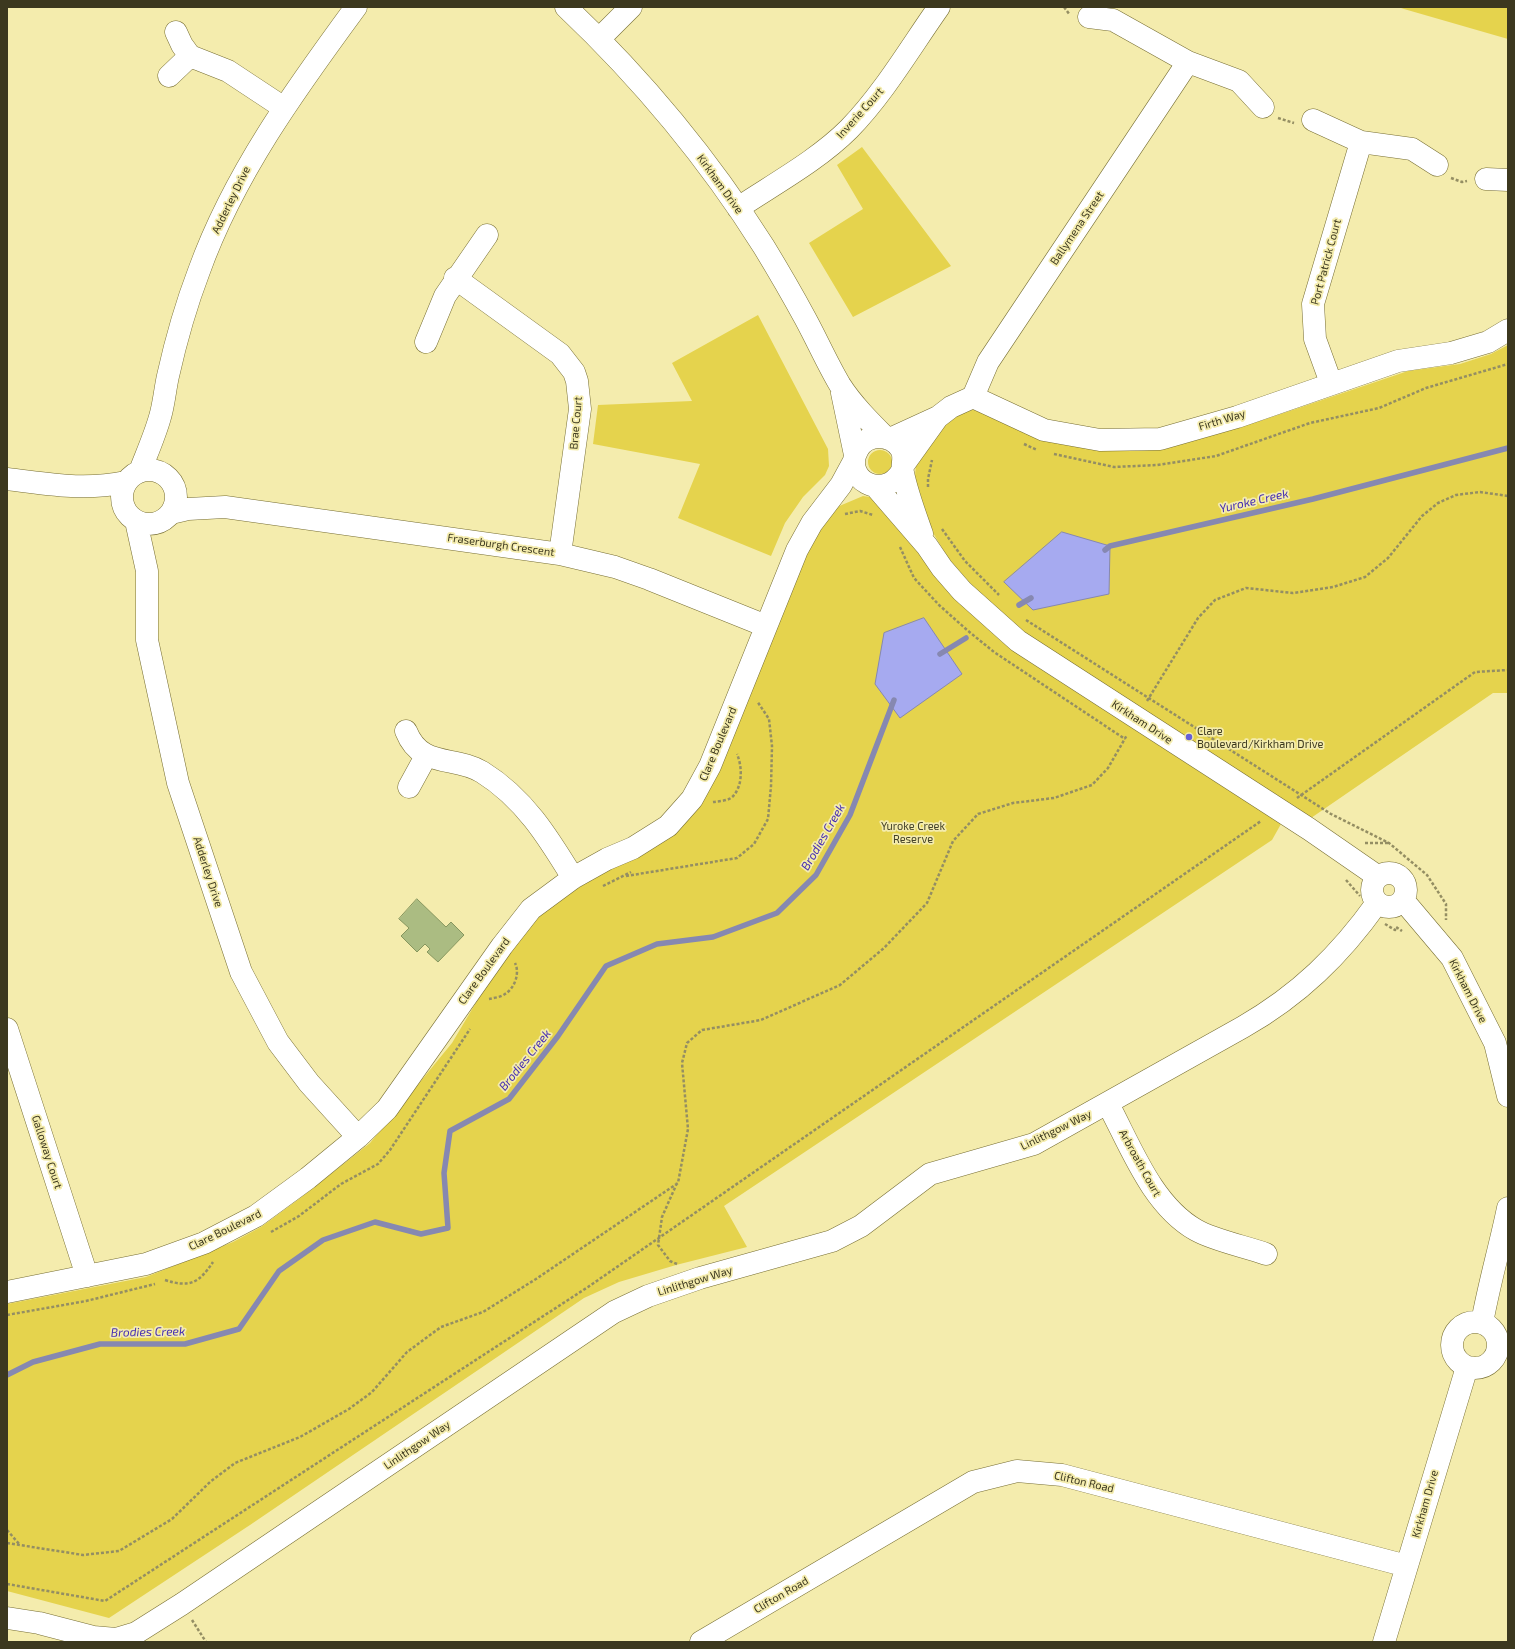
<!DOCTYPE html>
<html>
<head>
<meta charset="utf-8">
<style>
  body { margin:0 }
  #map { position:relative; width:1515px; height:1649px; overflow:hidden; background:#f4ecad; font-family:"Exo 2",sans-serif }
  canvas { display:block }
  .frame { position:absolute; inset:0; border:8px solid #3c381f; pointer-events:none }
</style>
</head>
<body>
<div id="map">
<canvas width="1515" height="1649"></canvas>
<div class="frame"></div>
</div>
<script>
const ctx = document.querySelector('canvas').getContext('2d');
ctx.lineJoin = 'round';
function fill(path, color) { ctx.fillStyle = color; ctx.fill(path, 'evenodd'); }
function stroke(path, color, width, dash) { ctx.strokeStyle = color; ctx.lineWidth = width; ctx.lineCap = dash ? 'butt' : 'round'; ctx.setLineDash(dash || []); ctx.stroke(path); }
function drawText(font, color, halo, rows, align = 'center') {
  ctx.font = font + ' "Exo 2",sans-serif'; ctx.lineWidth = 3.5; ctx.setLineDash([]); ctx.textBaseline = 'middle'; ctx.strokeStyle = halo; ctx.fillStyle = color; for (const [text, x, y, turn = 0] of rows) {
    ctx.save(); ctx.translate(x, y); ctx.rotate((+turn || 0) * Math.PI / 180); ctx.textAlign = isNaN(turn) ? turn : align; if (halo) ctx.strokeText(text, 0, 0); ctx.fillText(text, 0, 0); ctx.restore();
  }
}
fill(new Path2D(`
  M1398,7H1508V39L1404,9Z
  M862,147L951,266L853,317L809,243L863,209L837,165Z
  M758,315L828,449L829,466L825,475L803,497L785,523L771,556L678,518L700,464L593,444L598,405L692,401L672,363Z
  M1508,345V693H1493L1311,818L1000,617L948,558L920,511L914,488L916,464L921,447L953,417L976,407L1067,444L1119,451H1142L1167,447L1263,420L1408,371L1460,364L1491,354Z
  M868 462a12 12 0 1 1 24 0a12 12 0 1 1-24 0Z
  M863,496L877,498L964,607L1002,642L1025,659L1281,824L1272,840L724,1206L747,1247L676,1265L619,1282L584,1298L250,1525L109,1618L7,1591V1304L146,1277L233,1242L261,1227L299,1199L370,1143L452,1043L493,974L533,921L570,889L662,840L811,539L837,507Z`), '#e5d34d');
const water = new Path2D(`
  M1062,532L1110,546L1109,594L1033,610L1004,582Z
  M924,618L962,674L900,718L875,684L884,633Z`);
fill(water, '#a6aaf0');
stroke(water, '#8688b1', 1);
stroke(new Path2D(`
  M1105,550L1110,546L1313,499L1508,448
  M1019,605L1031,598
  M940,654L966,638
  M7,1375L33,1362L100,1344H185L239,1329L279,1271L323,1240L375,1222L421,1234L448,1228L444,1173L450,1131L509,1099L558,1036L606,966L657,944L713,937L777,913L816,875L850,815L894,700`), '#8688b1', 5.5);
const building = new Path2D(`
  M417,899L446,927L451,922L464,935L438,962L427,952L430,949L425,944L417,952L401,936L409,928L399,919Z`);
fill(building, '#abbc82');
stroke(building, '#86965e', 1);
const minor = new Path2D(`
  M566,7C641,78 709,160 764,247C778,270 792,294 805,318C817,340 827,363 840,385C852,404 870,422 886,438
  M1089,17L1113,20L1188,62L1239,81L1263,107
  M176,32L182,45L190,56L228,71L284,108
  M599,39L631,7
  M169,76L190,56
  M1313,120L1361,142L1412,149L1437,165
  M1486,179L1508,180
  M738,208C774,184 818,160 849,129C884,93 910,48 939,7
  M455,278L560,354L574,372L577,381L580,409L560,554
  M426,342L445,296L487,235
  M1331,383L1315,339L1313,304L1361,142
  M842,393L855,455
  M973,397L988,362L1188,62
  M890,439L938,417L951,407L973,397L1044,430L1100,440L1160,439L1237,417L1398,361L1451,353L1488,342L1508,330
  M904,464L937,418
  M122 497a27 27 0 1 1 54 0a27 27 0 1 1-54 0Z
  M140,471C147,453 155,435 160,417C164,404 165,389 168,376C176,340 186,305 199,271C234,174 295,90 356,7
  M902,471C883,503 841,478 858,449C867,433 891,433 901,449C906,457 901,465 903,473C907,493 915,514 922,534
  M7,479C50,484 83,491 126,482
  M876,487L927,546L942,568L962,591L1018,641L1309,829L1377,876
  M171,513L188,509L225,507L560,554L615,567L649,579L766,626
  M136,521L147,571V640L178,783L241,972L278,1042L309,1083L358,1137
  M406,731C421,769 454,755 482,772C524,798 548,837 573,878
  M409,787L426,756
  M1372 890a17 17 0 1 1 34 0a17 17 0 1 1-34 0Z
  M1403,900L1452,958L1495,1043L1508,1096
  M7,1029L87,1276
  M1108,1104C1131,1147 1152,1205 1196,1230C1213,1240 1247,1247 1266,1254
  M7,1292L146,1264L204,1243L256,1216L308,1178L358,1137L387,1109L502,946L531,909L573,878L607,859L633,848L668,826L692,799L710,766L797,550L812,523L841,485L854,461
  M1452 1345a23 23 0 1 1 46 0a23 23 0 1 1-46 0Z
  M1482,1323C1489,1284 1500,1247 1508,1208
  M7,1618L39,1623L93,1637L116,1639L136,1633L182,1604L614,1312L648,1296L700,1278L832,1241L861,1226L930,1174L1034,1144L1243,1027C1299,995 1340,955 1377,903
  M701,1642L973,1482L1017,1471L1062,1475L1407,1566
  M1384,1642L1467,1367`);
stroke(minor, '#776e33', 23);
stroke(new Path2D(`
  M1064,7L1070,15
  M1278,118L1294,123
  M1451,178L1462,182L1467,181
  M1024,444L1037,450
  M1054,454L1114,467L1157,465L1216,456L1310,423L1379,408L1426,388L1508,364
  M928,487V479L932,460
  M845,514L860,511L873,515
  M942,529L965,561L999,595
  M900,547L914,578L939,605L967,630L994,652L1125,739
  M1026,620L1331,814L1389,843L1427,875L1446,904V920
  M1147,701L1198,618L1215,600L1246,588L1293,593L1333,587L1365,577L1388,558L1422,516L1438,503L1456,495L1480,492L1508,496
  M1297,798L1475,672L1508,670
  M713,802C720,801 730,801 734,795C743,784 742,766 737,754
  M1365,843H1389
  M626,876L737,858L754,844L768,819L771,786L772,746L769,719L757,701
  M1346,880L1360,896
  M603,886L631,872
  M1385,924L1395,930L1396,927L1402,931
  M489,999C494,998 501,997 505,994C515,988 520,973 515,963
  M271,1232L299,1216L341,1184L378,1164L390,1150L470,1029
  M677,1264L670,1261L658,1245L662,1217L677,1183
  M165,1280C190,1288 199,1283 213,1262
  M7,1315L86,1301L155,1284
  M7,1530L20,1545
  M7,1543L83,1555L119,1551L172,1519L210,1482L235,1463L300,1437L349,1409L372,1392L407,1352L441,1327L483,1312L536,1279L678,1183L688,1129L682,1063L687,1043L702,1030L761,1020L840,985L884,948L927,903L953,841L978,814L1013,803L1054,798L1092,785L1108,768L1127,735
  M7,1584L105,1601L588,1287L1261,821
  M192,1620L206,1642`), '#948e63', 2.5, [3, 2]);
stroke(minor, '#fff', 22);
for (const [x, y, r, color] of [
  [1189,737,4,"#665fd8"]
]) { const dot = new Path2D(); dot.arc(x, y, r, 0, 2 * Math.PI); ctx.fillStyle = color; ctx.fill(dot); stroke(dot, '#f4ecad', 1.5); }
drawText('11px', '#3c381f', '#f4ecad', [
  ["Inverie Court",860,113,-48],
  ["Kirkham Drive",720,184,54],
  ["Adderley Drive",231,200,-64],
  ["Ballymena Street",1077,228,-56],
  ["Port Patrick Court",1326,262,-75],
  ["Firth Way",1222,420,-17],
  ["Brae Court",576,423,-85],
  ["Fraserburgh Crescent",501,545,8],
  ["Kirkham Drive",1142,722,33],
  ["Clare Boulevard",718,744,-67],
  ["Adderley Drive",208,872,72],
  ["Clare Boulevard",484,971,-54],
  ["Kirkham Drive",1468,991,63],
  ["Linlithgow Way",1056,1130,-26],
  ["Galloway Court",47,1152,72],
  ["Arbroath Court",1140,1163,61],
  ["Clare Boulevard",225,1230,-26],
  ["Linlithgow Way",695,1281,-17],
  ["Linlithgow Way",417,1445,-34],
  ["Clifton Road",1084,1482,13],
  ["Kirkham Drive",1425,1504,-74],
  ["Clifton Road",781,1595,-30]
]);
drawText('11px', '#3c381f', '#f4ecad', [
  ["Clare",1197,731],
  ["Boulevard/Kirkham Drive",1197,744]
], 'left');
drawText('11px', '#434027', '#f4ecad', [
  ["Yuroke Creek",913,826],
  ["Reserve",913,839]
]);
drawText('italic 12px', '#442cb3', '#f4ecad', [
  ["Yuroke Creek",1254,501,-13],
  ["Brodies Creek",823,837,-60],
  ["Brodies Creek",525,1060,-51],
  ["Brodies Creek",148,1332,-1]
]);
</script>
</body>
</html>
